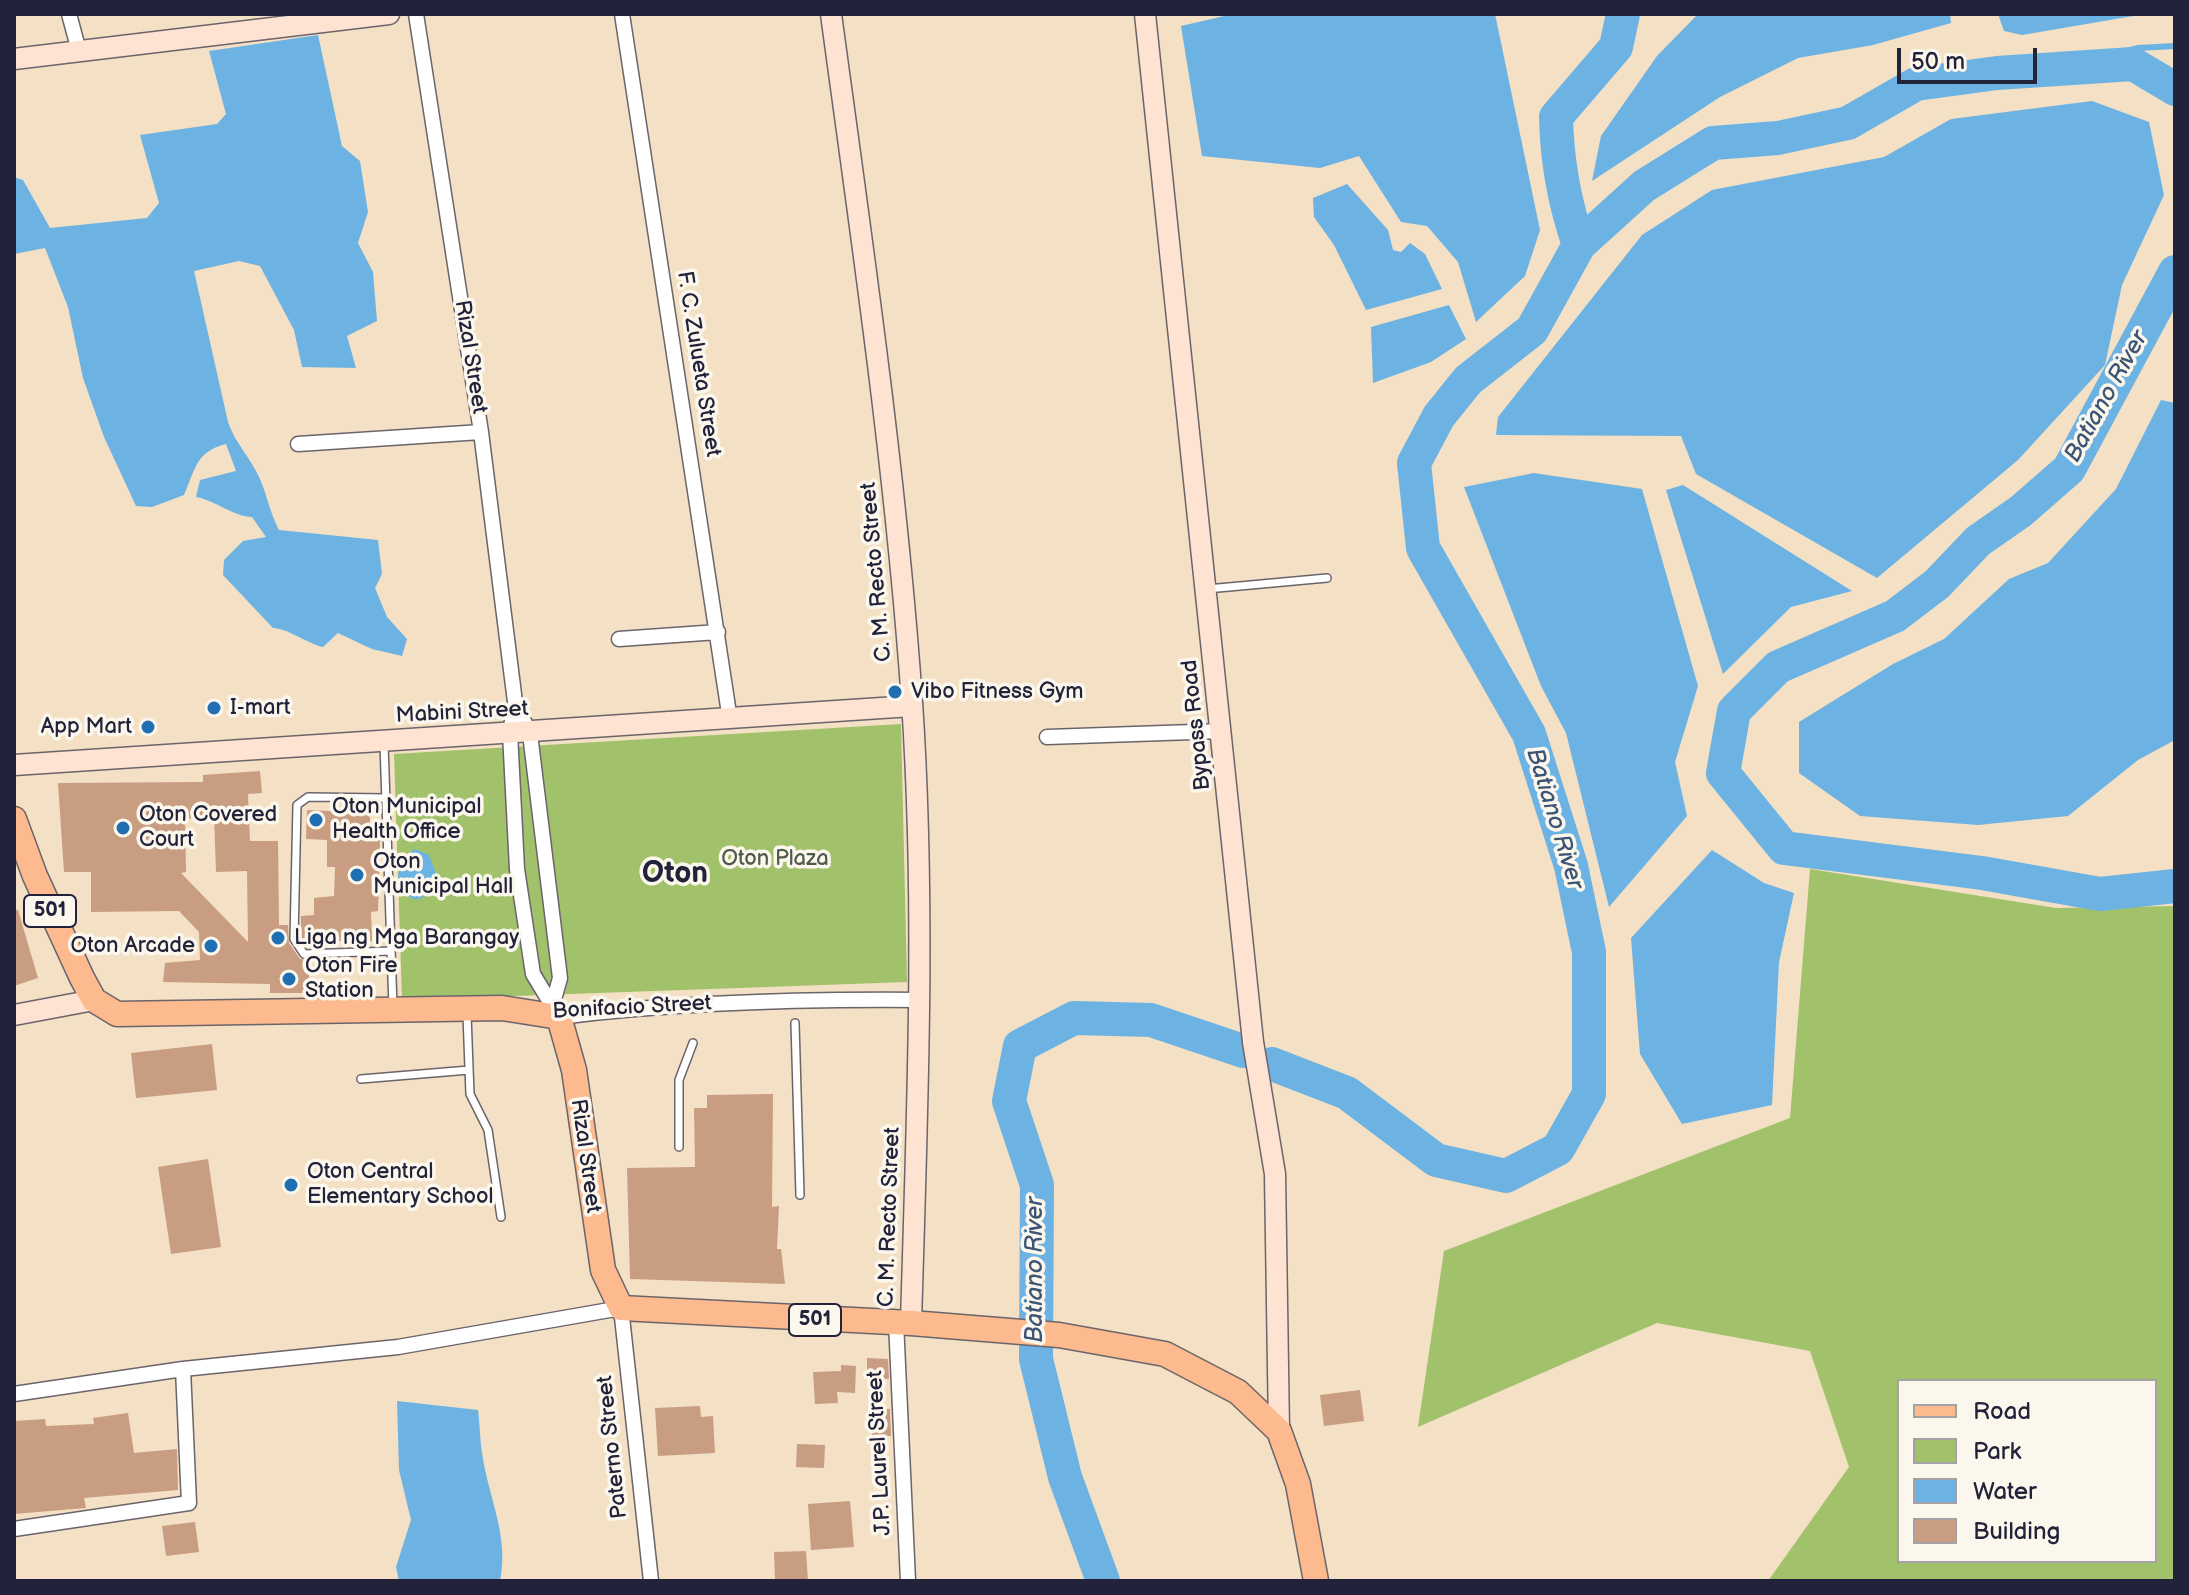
<!DOCTYPE html>
<html>
<head>
<meta charset="utf-8">
<style>
  body { margin:0 }
  #map { position:relative; width:2189px; height:1595px; overflow:hidden; background:#f3e0c5; font-family:"Balsamiq Sans",sans-serif }
  canvas { display:block }
  .frame { position:absolute; inset:0; border:16px solid #22223b; pointer-events:none }
  .legend { position:absolute; left:1897px; top:1379px; width:260px; height:184px; box-sizing:border-box; background:#fbf7ec; border:2px solid #a4a2a5; margin:0; padding:10px 14px; list-style:none; font-size:24px; color:#22223b }
  .legend li { display:flex; align-items:center; gap:16px; height:40px }
  .legend b { width:40px; border:2px solid #a4a2a5 }
  .scale { position:absolute; left:1897px; top:48px; width:140px; height:36px; box-sizing:border-box; border:4px solid #22223b; border-top:0; padding-left:10px; font-size:24px; line-height:28px; white-space:nowrap; color:#22223b; -webkit-text-stroke:6px #fbf7ec; paint-order:stroke }
</style>
</head>
<body>
<div id="map">
<canvas width="2189" height="1595"></canvas>
<div class="frame"></div>
<ul class="legend">
<li><b style="height:10px;background:#fcba8e"></b>Road</li>
<li><b style="height:22px;background:#a1c26b"></b>Park</li>
<li><b style="height:22px;background:#6cb2e3"></b>Water</li>
<li><b style="height:22px;background:#c99d82"></b>Building</li>
</ul>
<div class="scale">50 m</div>
</div>
<script>
const ctx = document.querySelector('canvas').getContext('2d');
ctx.lineJoin = 'round';
function fill(path, color) { ctx.fillStyle = color; ctx.fill(path, 'evenodd'); }
function stroke(path, color, width, dash) { ctx.strokeStyle = color; ctx.lineWidth = width; ctx.lineCap = dash ? 'butt' : 'round'; ctx.setLineDash(dash || []); ctx.stroke(path); }
function drawText(font, color, halo, rows, align = 'center') {
  ctx.font = font + ' "Balsamiq Sans",sans-serif'; ctx.lineWidth = 7; ctx.setLineDash([]); ctx.textBaseline = 'middle'; ctx.strokeStyle = halo; ctx.fillStyle = color; for (const [text, x, y, turn = 0] of rows) {
    ctx.save(); ctx.translate(x, y); ctx.rotate((+turn || 0) * Math.PI / 180); ctx.textAlign = isNaN(turn) ? turn : align; if (halo) ctx.strokeText(text, 0, 0); ctx.fillText(text, 0, 0); ctx.restore();
  }
}
fill(new Path2D(`
  M901,724L907,982L402,1000L394,754Z
  M1810,869L2056,908L2175,906V1581H1768L1849,1467L1810,1351L1657,1323L1418,1427L1444,1251L1790,1118ZM1899,1381H2155V1561H1899Z`), '#a1c26b');
fill(new Path2D(`
  M1233,14H1495L1540,230L1525,276L1476,322L1458,262L1427,226L1401,222L1359,156L1320,168L1202,156L1181,26Z
  M1698,14H1950L1951,23L1873,45L1798,58L1720,97L1592,181L1601,136L1657,56Z
  M1998,14H2175L2139,15L2022,35L2004,31Z
  M318,35L342,146L360,161L368,212L358,243L373,272L377,321L347,336L356,368L302,367L294,330L260,266L239,261L194,271L228,422C235,443 250,457 259,477C267,494 269,511 279,530L378,540L382,574L375,588L387,617L407,639L402,656L372,649L338,633L323,647C306,643 287,628 273,628L223,575L224,560L243,541L266,537L252,517C232,516 217,501 196,497L200,480L236,471L226,444C196,451 195,470 184,495L152,507L136,506L104,437L83,378L68,307L45,248L14,254V177L23,180L50,228L147,218L159,203L140,135L217,124L226,114L209,51Z
  M2092,101L2149,122L2164,195L2122,285L2105,365L2018,460L1877,578L1696,474L1681,436L1496,435L1498,417L1642,235L1712,190L1884,157L1951,119Z
  M1347,184L1388,230L1393,250L1401,252L1410,243L1425,254L1442,289L1366,310L1334,245L1314,217L1313,198Z
  M1449,305L1466,339L1431,362L1373,383L1371,327Z
  M2161,400L2175,403V740L2138,760L2068,816L1978,825L1860,816L1799,773V722L1893,664L1944,639L2009,579L2048,563L2116,489Z
  M1534,473L1642,489L1698,686L1675,762L1687,816L1609,907L1566,733L1541,686L1464,487Z
  M1683,485L1852,591L1791,607L1723,674L1666,490Z
  M415,849L429,855L436,874L430,894L416,900L403,894L398,876L401,859Z
  M1712,850L1764,883L1794,893L1779,962L1772,1105L1682,1124L1640,1054L1631,938Z
  M397,1401L478,1410C480,1426 480,1443 483,1459C490,1501 509,1537 500,1581H399L396,1567L411,1520L399,1470Z`), '#6cb2e3');
stroke(new Path2D(`
  M2066,67L2138,48L2175,46`), '#6cb2e3', 6);
stroke(new Path2D(`
  M1579,245L1644,186L1713,143L1778,138L1848,123L1916,84L1997,73L2133,64L2175,89
  M2175,272L2069,469L2021,511L1978,541L1937,584L1895,616L1778,667L1734,711L1723,773L1784,848L1982,873L2100,894L2175,886
  M1272,1064L1347,1093L1436,1160L1506,1176L1558,1149L1589,1094V952L1571,866L1529,734L1423,548L1414,463L1439,416L1468,380L1532,330L1579,245C1564,202 1557,163 1556,117L1616,47L1623,14
  M1103,1581L1065,1477L1036,1359L1037,1185L1009,1101L1020,1046L1074,1018L1151,1020L1243,1051`), '#6cb2e3', 34);
fill(new Path2D(`
  M260,771L262,793L248,794L250,841H278L279,925H288L289,943L300,959L309,960V993H270V984L163,982L165,963L200,960L199,932L179,911L91,912V872H64L58,783L203,782V775ZM214,816L216,872L247,871L248,942L181,873L186,872L185,819Z
  M307,810L370,813V839L380,840L378,911L371,912L372,941H308L307,947L301,937V916L314,915V898L334,896L335,867H327V840L306,839Z
  M14,910H18L38,978L14,986Z
  M212,1044L217,1090L136,1098L131,1053Z
  M773,1094L772,1207L779,1206L777,1249H781L785,1284L630,1279L627,1168L695,1167L694,1108H707V1095Z
  M208,1159L221,1247L171,1254L158,1167Z
  M867,1358L888,1359L889,1379L867,1378Z
  M841,1365L856,1366L855,1393L837,1392L838,1403L815,1404L813,1372L841,1371Z
  M1360,1390L1364,1421L1324,1426L1320,1395Z
  M700,1406L701,1417L713,1416L715,1453L658,1456L655,1408Z
  M872,1409H890L891,1436H872Z
  M128,1413L134,1453L177,1449L178,1490L84,1498L86,1508L14,1514V1421L45,1419L46,1426L94,1424L93,1418Z
  M797,1444L825,1445L824,1468L796,1467Z
  M850,1501L854,1547L811,1550L808,1504Z
  M195,1522L199,1552L166,1556L162,1526Z
  M806,1551L808,1581H775L774,1552Z`), '#c99d82');
const lane = new Path2D(`
  M1207,589L1327,578
  M384,744L393,1007
  M386,798L308,797L297,805L294,939L304,954L391,951
  M467,1015L470,1094L488,1130L501,1217
  M795,1023L800,1195
  M361,1079L469,1070
  M679,1147V1080L693,1043`);
const street = new Path2D(`
  M69,14L79,51
  M416,14L481,432L515,702L510,733L517,869L533,974L559,1017C680,1002 800,999 920,1000
  M622,14L730,720
  M298,444L481,432
  M619,639L718,632
  M515,702L530,734L560,978L553,1003
  M1047,737L1222,731
  M896,1322L908,1581
  M14,1394L183,1369L398,1347L621,1308L651,1581
  M14,1529L189,1503L183,1369`);
const secondary = new Path2D(`
  M831,14C862,243 896,472 912,702C926,909 917,1116 911,1323
  M1145,14L1253,1042L1275,1174L1279,1431
  M14,59L389,14
  M14,765L912,706
  M14,1015L94,1000`);
const primary = new Path2D(`
  M14,819L35,876L82,978L94,1000L117,1014L502,1008L559,1017L574,1070L603,1270L621,1308L911,1323L1059,1335L1165,1354L1238,1392L1279,1431L1298,1484L1316,1581`);
stroke(lane, '#6b646b', 10);
stroke(street, '#6b646b', 17);
stroke(secondary, '#6b646b', 23);
stroke(primary, '#6b646b', 27);
stroke(lane, '#fff', 7);
stroke(street, '#fff', 14);
stroke(secondary, '#fee3d2', 20);
stroke(primary, '#fcba8e', 24);
for (const [x, y, r, color] of [
  [895,692,8,"#1f6fb2"],
  [214,708,8,"#1f6fb2"],
  [148,727,8,"#1f6fb2"],
  [316,820,8,"#1f6fb2"],
  [123,828,8,"#1f6fb2"],
  [357,875,8,"#1f6fb2"],
  [278,938,8,"#1f6fb2"],
  [211,946,8,"#1f6fb2"],
  [289,979,8,"#1f6fb2"],
  [291,1185,8,"#1f6fb2"]
]) { const dot = new Path2D(); dot.arc(x, y, r, 0, 2 * Math.PI); ctx.fillStyle = color; ctx.fill(dot); stroke(dot, '#fbf7ec', 3); }
for (const [x, y, w] of [
  [50,911,52],
  [815,1320,52]
]) { const box = new Path2D(); box.roundRect(x - w / 2, y - 16, w, 32, 6); ctx.fillStyle = '#fbf7ec'; ctx.fill(box); stroke(box, '#22223b', 2); }
drawText('bold 20px', '#22223b', null, [
  ["501",50,911],
  ["501",815,1320]
]);
drawText('22px', '#22223b', '#fbf7ec', [
  ["Rizal Street",470,357,81],
  ["F. C. Zulueta Street",698,364,81],
  ["C. M. Recto Street",877,572,-95],
  ["Mabini Street",462,713,-3],
  ["Bypass Road",1197,725,-96],
  ["Bonifacio Street",632,1008,-3],
  ["Rizal Street",585,1156,82],
  ["C. M. Recto Street",890,1217,-88],
  ["Paterno Street",613,1447,-96],
  ["J.P. Laurel Street",880,1453,-93]
]);
drawText('22px', '#22223b', '#fbf7ec', [
  ["Vibo Fitness Gym",911,692],
  ["I-mart",230,708],
  ["App Mart",132,727,"right"],
  ["Oton Municipal",332,807],
  ["Health Office",332,832],
  ["Oton Covered",139,815],
  ["Court",139,840],
  ["Oton",373,862],
  ["Municipal Hall",373,887],
  ["Liga ng Mga Barangay",294,938],
  ["Oton Arcade",195,946,"right"],
  ["Oton Fire",305,966],
  ["Station",305,991],
  ["Oton Central",307,1172],
  ["Elementary School",307,1197]
], 'left');
drawText('22px', '#4e5a4c', '#fbf7ec', [
  ["Oton Plaza",775,859]
]);
drawText('italic 24px', '#3c5476', '#fbf7ec', [
  ["Batiano River",2107,397,-61],
  ["Batiano River",1554,819,73],
  ["Batiano River",1036,1270,-90]
]);
drawText('bold 30px', '#22223b', '#fbf7ec', [
  ["Oton",675,874]
]);
</script>
</body>
</html>
